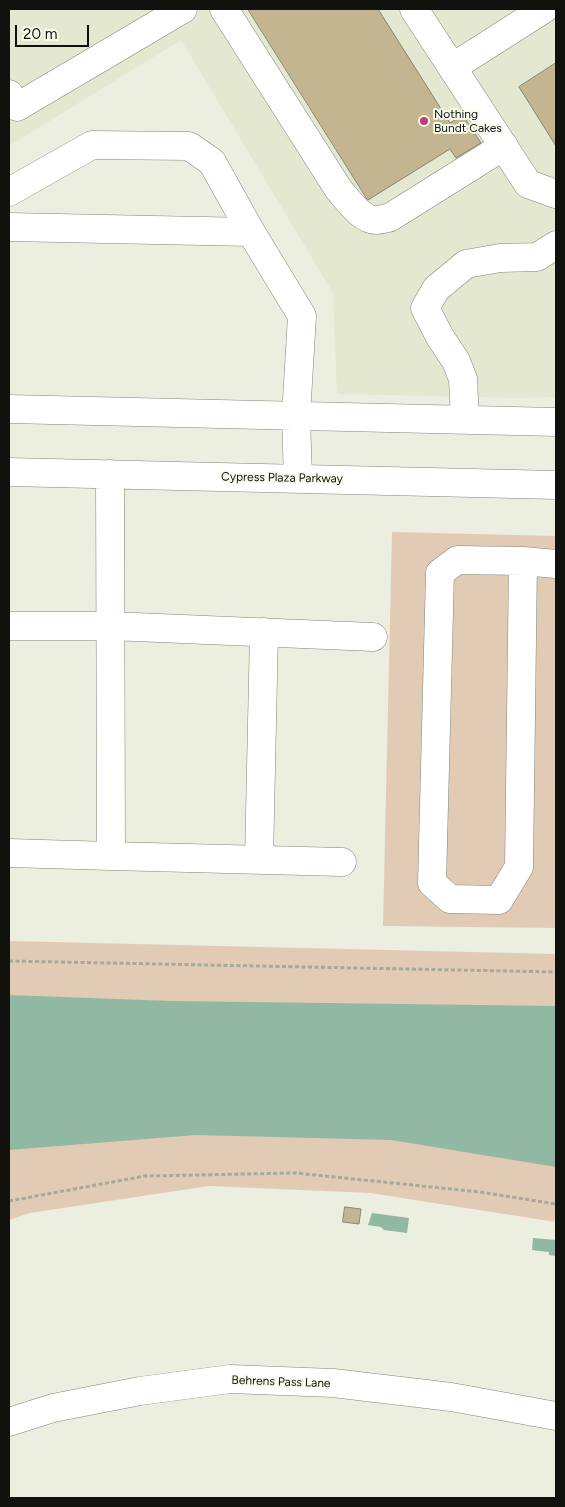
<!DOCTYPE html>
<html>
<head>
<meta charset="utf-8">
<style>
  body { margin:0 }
  #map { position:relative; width:565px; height:1507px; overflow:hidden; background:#eceedf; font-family:Figtree,sans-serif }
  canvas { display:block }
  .frame { position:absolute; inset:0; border:10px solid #11120d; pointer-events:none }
  .scale { position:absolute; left:15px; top:25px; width:74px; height:22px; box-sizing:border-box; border:2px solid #11120d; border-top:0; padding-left:6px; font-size:15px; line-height:18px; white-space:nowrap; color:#11120d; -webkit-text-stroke:4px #f9fcec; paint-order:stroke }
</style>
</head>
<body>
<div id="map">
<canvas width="565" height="1507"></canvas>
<div class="frame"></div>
<div class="scale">20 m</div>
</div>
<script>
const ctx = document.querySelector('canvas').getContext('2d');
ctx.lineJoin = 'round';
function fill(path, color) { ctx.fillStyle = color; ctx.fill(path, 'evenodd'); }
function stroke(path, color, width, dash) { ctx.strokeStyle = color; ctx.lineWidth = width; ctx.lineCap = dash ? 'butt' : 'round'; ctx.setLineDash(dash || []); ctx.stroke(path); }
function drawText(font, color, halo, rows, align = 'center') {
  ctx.font = font + ' Figtree,sans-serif'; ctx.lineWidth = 4; ctx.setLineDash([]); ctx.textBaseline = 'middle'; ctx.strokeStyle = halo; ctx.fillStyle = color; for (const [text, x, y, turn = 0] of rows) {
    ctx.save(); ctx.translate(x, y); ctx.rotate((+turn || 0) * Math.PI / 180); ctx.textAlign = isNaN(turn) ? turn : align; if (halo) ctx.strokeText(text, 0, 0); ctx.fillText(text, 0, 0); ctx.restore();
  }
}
fill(new Path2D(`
  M9,9H556V397L519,398L337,394L333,293L181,40L9,146Z`), '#e4e8d0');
fill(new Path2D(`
  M392,532L556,536V928L383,926Z
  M9,941L556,954V1222L370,1193L209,1186L30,1213L9,1220Z`), '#e2cbb4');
fill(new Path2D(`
  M9,995L171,1001L556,1006V1167L391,1140L196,1135L9,1150Z
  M372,1213L409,1218L407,1233L384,1230L381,1227L368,1225Z
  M533,1238L556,1240V1256L549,1255V1252L532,1250Z`), '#90b8a3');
const building = new Path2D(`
  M248,9H378L450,123L463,115L481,143L456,158L450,149L368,200Z
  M556,63V146L519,87Z
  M345,1207L361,1209L359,1224L343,1222Z`);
fill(building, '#c2b590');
stroke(building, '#898476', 1);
const minor = new Path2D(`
  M224,9L339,190C348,200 362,221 377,220C381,220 386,218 389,218L504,146
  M414,9L528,184L556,194
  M453,67L544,9
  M9,94L17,107L183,9
  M9,192L92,145L189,146L212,162L251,232L302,316L296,416L298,479
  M9,227L251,232
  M9,409L556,422
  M465,420L463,379L456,361L440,337L425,308L436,289L466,264L500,258L537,257L556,245
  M9,472L556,485
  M523,561L519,867L499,900L450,899L432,883L440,573L457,560L523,561L556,564
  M9,626H111L373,637
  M9,853L111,856L110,474
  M111,856L342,862
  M259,860L264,632
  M9,1422L53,1408L140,1391L230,1379L333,1383L451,1397L556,1416`);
stroke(minor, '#838577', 29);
stroke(new Path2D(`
  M9,961L556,972
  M9,1201L145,1176L296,1173L480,1192L556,1204`), '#a6a89c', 3, [4, 2.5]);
stroke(minor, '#fff', 28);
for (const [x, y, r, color] of [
  [424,121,5,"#c43d7a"]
]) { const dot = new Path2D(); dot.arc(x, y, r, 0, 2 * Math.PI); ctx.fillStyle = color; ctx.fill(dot); stroke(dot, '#f9fcec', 2); }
drawText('12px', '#11120d', '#f9fcec', [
  ["Nothing",434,114],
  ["Bundt Cakes",434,128]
], 'left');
drawText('12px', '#11120d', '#f9fcec', [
  ["Cypress Plaza Parkway",282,478,1],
  ["Behrens Pass Lane",281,1382,2]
]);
</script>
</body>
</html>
